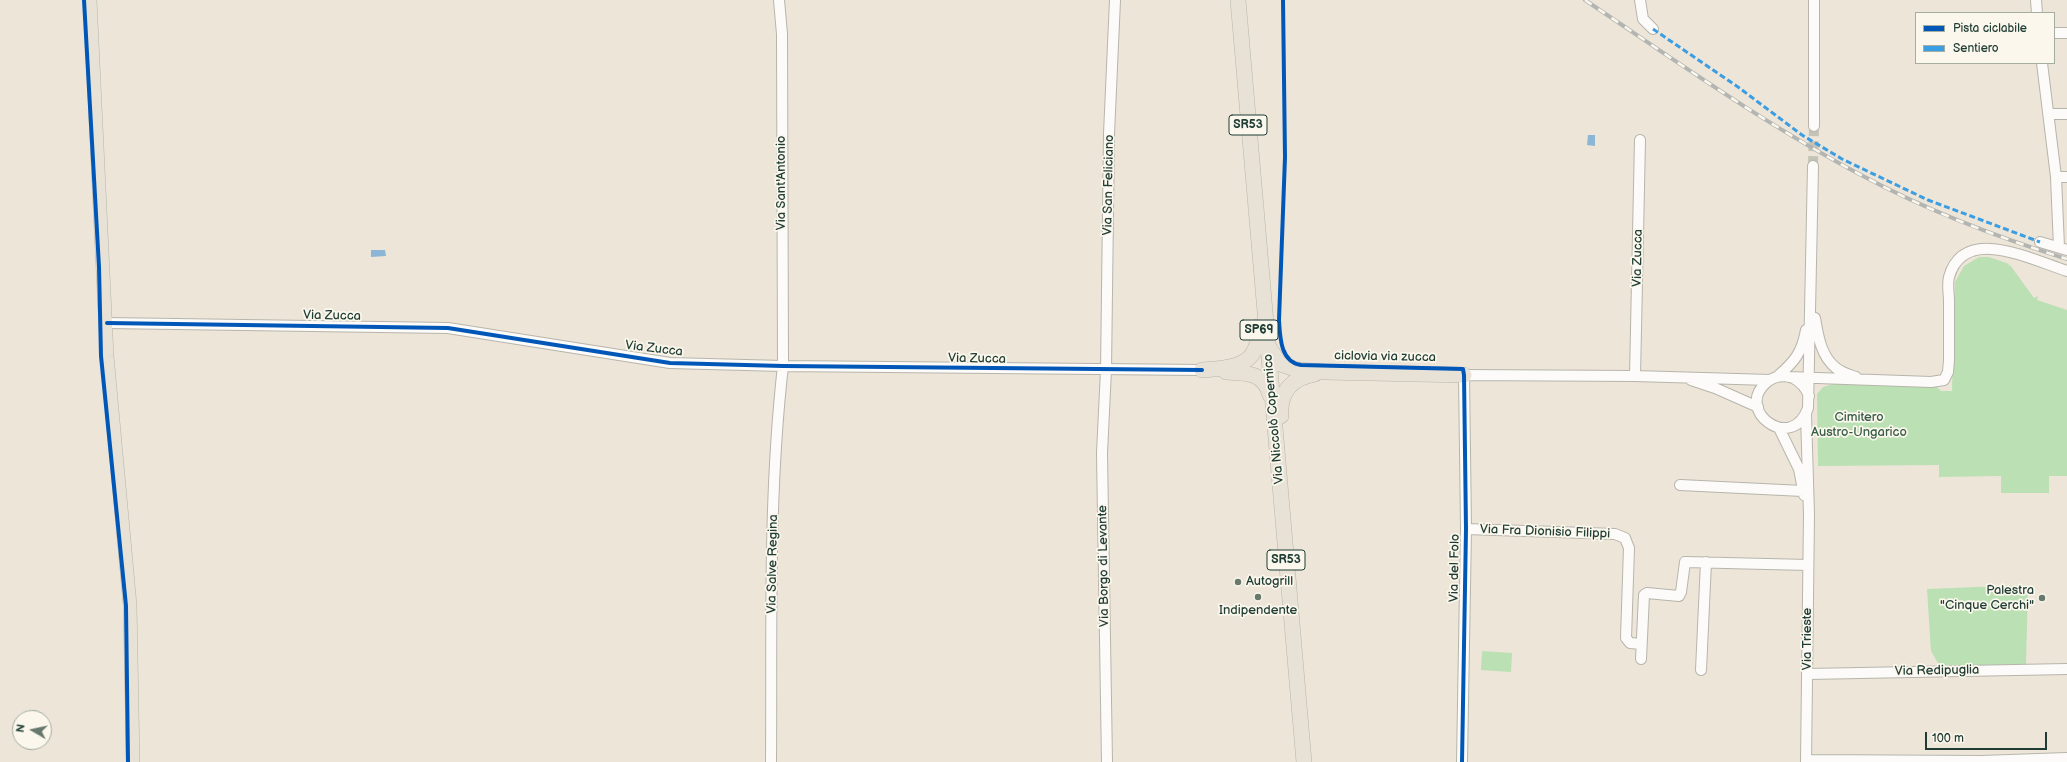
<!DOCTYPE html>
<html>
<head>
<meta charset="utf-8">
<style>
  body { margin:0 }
  #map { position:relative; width:2067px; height:762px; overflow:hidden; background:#ede5d8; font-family:"Balsamiq Sans",sans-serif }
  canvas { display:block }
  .legend { position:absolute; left:1915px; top:12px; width:140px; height:52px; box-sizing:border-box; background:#fbf7ec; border:1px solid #a3ada2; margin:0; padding:5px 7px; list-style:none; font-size:12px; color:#1f3d34 }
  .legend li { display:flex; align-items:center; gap:8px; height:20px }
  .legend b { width:20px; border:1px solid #a3ada2 }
  .north { position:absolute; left:12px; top:710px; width:40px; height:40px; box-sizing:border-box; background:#fbf7ec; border:1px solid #a3ada2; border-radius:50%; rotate:279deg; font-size:11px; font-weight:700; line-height:16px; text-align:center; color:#1f3d34 }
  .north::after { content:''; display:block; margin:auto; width:14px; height:18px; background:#67786d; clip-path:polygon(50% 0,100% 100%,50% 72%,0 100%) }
  .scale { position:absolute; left:1925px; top:732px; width:122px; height:18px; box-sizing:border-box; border:2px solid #1f3d34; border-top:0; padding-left:5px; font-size:12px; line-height:14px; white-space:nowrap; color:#1f3d34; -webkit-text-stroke:3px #fbf7ec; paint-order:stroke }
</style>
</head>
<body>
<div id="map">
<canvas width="2067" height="762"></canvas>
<ul class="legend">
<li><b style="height:5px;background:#0057b8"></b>Pista ciclabile</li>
<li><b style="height:5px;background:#3c9ee2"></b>Sentiero</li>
</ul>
<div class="north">N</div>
<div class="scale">100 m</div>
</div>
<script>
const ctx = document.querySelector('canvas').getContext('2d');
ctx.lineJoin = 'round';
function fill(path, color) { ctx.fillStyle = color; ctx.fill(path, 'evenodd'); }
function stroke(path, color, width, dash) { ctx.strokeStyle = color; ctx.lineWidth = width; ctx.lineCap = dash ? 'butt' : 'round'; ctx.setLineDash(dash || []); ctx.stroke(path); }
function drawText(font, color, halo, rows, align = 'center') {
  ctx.font = font + ' "Balsamiq Sans",sans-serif'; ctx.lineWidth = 3.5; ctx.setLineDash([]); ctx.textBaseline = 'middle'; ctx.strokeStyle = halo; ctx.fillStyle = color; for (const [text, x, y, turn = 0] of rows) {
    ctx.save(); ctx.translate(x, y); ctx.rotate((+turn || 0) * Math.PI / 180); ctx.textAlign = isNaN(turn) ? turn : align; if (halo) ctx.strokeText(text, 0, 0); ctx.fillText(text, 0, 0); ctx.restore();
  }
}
fill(new Path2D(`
  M1979,257H1989L2009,264L2008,266L2010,265L2034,298L2038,296L2037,300L2067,310V476H2049V493H2001V476L1939,477V465L1818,466L1817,394L1823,387L1833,384L1937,387L1941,391H1952L1955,282L1964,266Z
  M2028,585L2026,665H1939L1931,651L1927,589Z
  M1482,651L1512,653L1511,672L1481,670Z`), '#bae0b4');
fill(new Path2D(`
  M1588,135H1595V146L1587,145Z
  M371,250H385L386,256L371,257Z`), '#8cb6d6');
stroke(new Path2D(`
  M1813,166L1814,126`), '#c4c3b7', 10, [10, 5]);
const minor = new Path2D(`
  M1640,0L1643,19L1653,29
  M2036,0L2037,13
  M2054,33H2067
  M2042,63L2056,177L2059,247
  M2049,114H2067
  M1814,126V0
  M2056,177H2067
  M2040,242L2067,250
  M1815,318C1818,336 1821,356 1836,368C1842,373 1850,375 1856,377
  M107,323L448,328L670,363L783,366L1202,370
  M1635,376L1640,140
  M1778,376C1794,362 1802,353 1806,330
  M1789,377L1931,382L1944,380L1948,372L1949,360C1949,340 1949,321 1949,301C1949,294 1947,284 1949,277C1964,224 2032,260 2067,271
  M1691,380L1715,388L1758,407
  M1809,396C1806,388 1801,382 1793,378C1784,375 1775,376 1767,382C1733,410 1792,454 1808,408L1813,166
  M1806,414L1809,515L1806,762
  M1779,428L1799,469L1804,495
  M1680,485L1803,491
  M1466,529L1615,534L1625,538L1629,548L1626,638L1630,643L1641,644
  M1641,659L1644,595L1647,593L1679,596L1681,592L1685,562L1808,565
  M1701,670L1706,562
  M1808,674L2067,669
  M1806,760L1981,761L2067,758
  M771,762C772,630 768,497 783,366L782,34L779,0
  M1107,762L1102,453L1106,370L1109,134L1115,0
  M1462,762L1466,529L1464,375L1635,376L1770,380`);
const major = new Path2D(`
  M90,0L107,356L130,605L133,762`);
const highway = new Path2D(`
  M1238,0L1304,762
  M1269,347L1280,364L1298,370L1325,372L1464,375
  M1202,370C1233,368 1261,366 1258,327
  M1226,372C1246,373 1264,372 1270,395
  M1281,416C1279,392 1291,378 1315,374`);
stroke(minor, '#b7b5ab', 12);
stroke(major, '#b7b5ab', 14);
stroke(highway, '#b7b5ab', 16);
stroke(minor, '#fcfbf9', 10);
stroke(major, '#e7e2d5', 13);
stroke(highway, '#e7e2d5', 15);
const rail = new Path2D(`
  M1585,0C1676,61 1766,125 1863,176C1928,211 1997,237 2067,259`);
stroke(rail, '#b3b5b3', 4);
stroke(rail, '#fbf7ec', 2.5, [8]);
stroke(new Path2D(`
  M1653,29L1738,87L1802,135L1842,159L1928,200L2040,242`), '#3c9ee2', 3, [6, 3]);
stroke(new Path2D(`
  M84,0L99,267L101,356L126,606L128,762
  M1283,0L1285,157L1279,320C1280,336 1280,362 1301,365L1463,369L1464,375L1466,529L1462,762
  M107,323L448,328L670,363L783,366L1202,370`), '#0057b8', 4);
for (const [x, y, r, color] of [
  [1238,582,4,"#67786d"],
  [1258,597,4,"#67786d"],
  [2042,598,4,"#67786d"]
]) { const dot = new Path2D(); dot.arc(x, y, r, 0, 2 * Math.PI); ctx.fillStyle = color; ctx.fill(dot); stroke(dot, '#fbf7ec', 1.5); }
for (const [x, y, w] of [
  [1248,125,38],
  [1259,330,38],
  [1286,560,38]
]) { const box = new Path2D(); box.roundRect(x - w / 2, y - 10, w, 20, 3); ctx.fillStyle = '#fbf7ec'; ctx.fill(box); stroke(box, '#1f3d34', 1); }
drawText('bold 12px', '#1f3d34', null, [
  ["SR53",1248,125],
  ["SP69",1259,330],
  ["SR53",1286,560]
]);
drawText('13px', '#1f3d34', '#fbf7ec', [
  ["Via Sant'Antonio",782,183,-90],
  ["Via San Feliciano",1109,185,-89],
  ["Via Zucca",1638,258,-89],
  ["Via Zucca",332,316,1],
  ["Via Zucca",654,349,7],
  ["ciclovia via zucca",1385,357,1],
  ["Via Zucca",977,359,1],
  ["Via Niccolò Copernico",1274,419,-95],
  ["Via Fra Dionisio Filippi",1545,532,2],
  ["Via Salve Regina",773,564,-89],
  ["Via Borgo di Levante",1104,566,-91],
  ["Via del Folo",1455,568,-89],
  ["Via Trieste",1808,639,-90],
  ["Via Redipuglia",1937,671,-1]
]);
drawText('13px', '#365d48', '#fbf7ec', [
  ["Cimitero",1859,418],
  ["Austro-Ungarico",1859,433]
]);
drawText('13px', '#1f3d34', '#fbf7ec', [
  ["Autogrill",1246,582],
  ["Palestra",2034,591,"right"],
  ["\"Cinque Cerchi\"",2034,606,"right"],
  ["Indipendente",1258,611,"center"]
], 'left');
</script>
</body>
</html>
